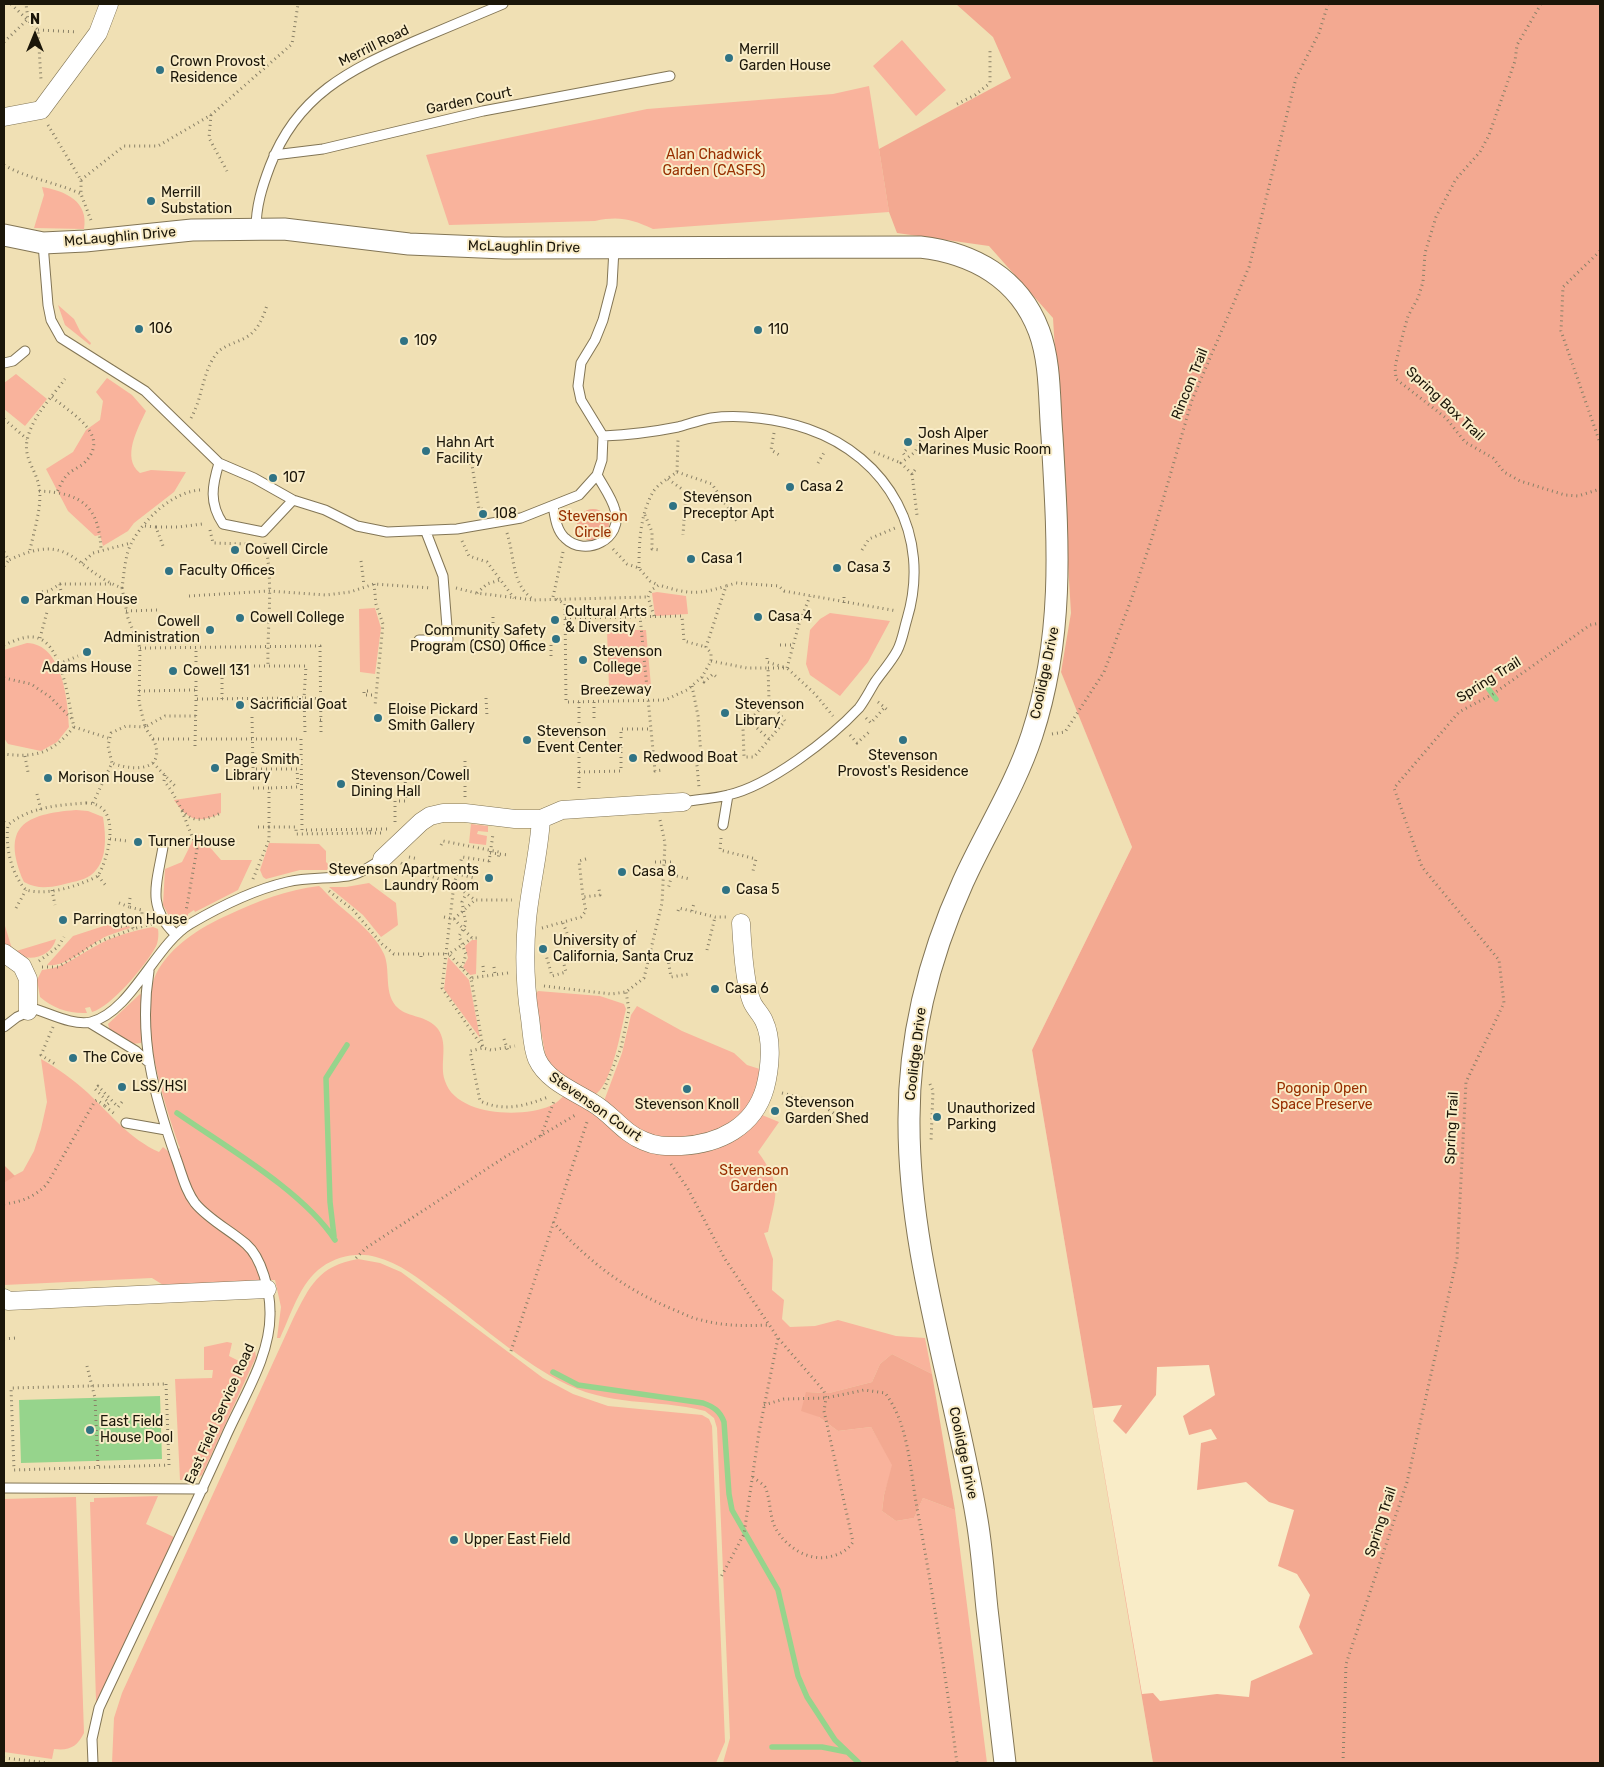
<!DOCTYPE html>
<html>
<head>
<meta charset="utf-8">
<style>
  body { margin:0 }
  #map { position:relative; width:1604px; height:1767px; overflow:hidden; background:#f9ecc7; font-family:Rubik,sans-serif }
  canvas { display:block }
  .frame { position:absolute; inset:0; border:5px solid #1b1609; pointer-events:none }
  .north { position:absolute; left:10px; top:10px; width:50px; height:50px; -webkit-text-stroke:4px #f9ecc7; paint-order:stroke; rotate:0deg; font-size:14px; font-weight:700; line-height:20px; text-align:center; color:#1b1609 }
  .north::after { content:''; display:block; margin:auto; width:18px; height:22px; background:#1b1609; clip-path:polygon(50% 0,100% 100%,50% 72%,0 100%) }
</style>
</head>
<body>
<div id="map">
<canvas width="1604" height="1767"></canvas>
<div class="frame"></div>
<div class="north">N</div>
</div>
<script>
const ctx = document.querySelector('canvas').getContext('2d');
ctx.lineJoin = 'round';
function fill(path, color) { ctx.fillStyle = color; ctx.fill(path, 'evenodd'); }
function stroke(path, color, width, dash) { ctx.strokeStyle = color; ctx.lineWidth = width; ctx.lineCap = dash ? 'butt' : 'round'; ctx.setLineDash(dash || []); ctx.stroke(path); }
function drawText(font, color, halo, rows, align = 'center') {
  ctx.font = font + ' Rubik,sans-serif'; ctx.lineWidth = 4; ctx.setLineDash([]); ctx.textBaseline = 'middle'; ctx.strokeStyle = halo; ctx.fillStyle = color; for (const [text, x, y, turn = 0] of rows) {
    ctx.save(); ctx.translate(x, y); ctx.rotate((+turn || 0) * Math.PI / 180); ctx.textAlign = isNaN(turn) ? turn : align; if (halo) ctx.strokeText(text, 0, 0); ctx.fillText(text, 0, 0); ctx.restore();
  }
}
fill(new Path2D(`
  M4,4H1096L1208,191L1061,671L1132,847L1032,1050L1153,1763H4Z`), '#f0e0b4');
fill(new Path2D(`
  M902,40L946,90L916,116L873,66Z
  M869,86L889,212L653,229C631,219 619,216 595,221L449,225L426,155L647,109L833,94Z
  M42,187C65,191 89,201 84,229L34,228L44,195Z
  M58,305L74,319L81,333L91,343L90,345L65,325Z
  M16,374L47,399L25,426L4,409V383Z
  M107,378L132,395L146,411C138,428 121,458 140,473L151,470L186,472L174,492L134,523L128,531L103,546L100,535L95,536L68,511L46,469L73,452L86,430L100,420L103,401L96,392Z
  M657,592L686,596L688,614L655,616L652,593Z
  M375,608L381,628L375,674L360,672L359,609Z
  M830,613L890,621L868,662L840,696L810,675L806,664L810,630L820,619Z
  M607,630H646L651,686L609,687Z
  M27,643C62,644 68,699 69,727L57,742L41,751L8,744L4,738V650Z
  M221,793V813C198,824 188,821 174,800Z
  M76,810L88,811L103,817C106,836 108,862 91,875C83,881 71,882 61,885C47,888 37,889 24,882C0,826 25,814 76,810Z
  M471,824L488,826V832L478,831L477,834L487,836L486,845L469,843Z
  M196,834L205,837L208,845L221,860H252L238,890L195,912L194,910L188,914V917L176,920L170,918L163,905L165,869L182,862Z
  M269,843L319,844L326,851V862L329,865L327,870H300L266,879L263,877L260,870Z
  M369,883L396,903L398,925L381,937L363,915L329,887H346Z
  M319,886C323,889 325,892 329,896C348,915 372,929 384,954C391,970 383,995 398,1008C409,1018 427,1015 438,1029C449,1045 439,1064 445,1081C456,1116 522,1118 550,1106C556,1104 561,1098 565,1095L585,1103L628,1141L738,1135L762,1115L779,1122L758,1152C783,1186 776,1194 768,1232L764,1233L773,1259L772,1290L784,1300L782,1319L790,1327L815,1326L838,1320L896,1336L925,1338L932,1374L892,1354L880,1364L872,1382L829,1393L806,1392L819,1417L838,1431L871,1427L893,1465L884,1495L882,1511L896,1521L914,1518L923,1498L955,1510L987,1763H723L730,1738L717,1428L714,1418L705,1411C654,1398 609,1408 558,1380C517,1358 476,1321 438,1293C419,1279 400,1263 376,1257C358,1252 338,1256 322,1267C300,1282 291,1315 280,1338H277L281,1307L275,1280H251L245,1285L168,1288L152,1278L4,1285V1181L23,1171L34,1151L41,1129L47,1102L41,1059C57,1068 74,1080 88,1093C111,1115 130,1139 159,1152L163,1147L170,1153L180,1148C165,1106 136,1017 156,974C170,946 201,927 228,915C257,901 287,890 319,886Z
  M116,922L118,929L129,926L130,928C122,931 114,933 107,936C89,944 68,968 47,965L73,936Z
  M5,926L13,952L56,939C49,963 17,963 4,944Z
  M153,927L158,929C159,935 158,944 155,948C145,966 111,1007 92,1012L90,1007L85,1008L87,1013C70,1014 52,1008 40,997L37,980L42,970C64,968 75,957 94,947C112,936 133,931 153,927Z
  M472,940H477L476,974L470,975L463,967L468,958L465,946Z
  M448,957L469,980L480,1038L444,989Z
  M538,991L600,996L624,1004L626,1009C621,1029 612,1087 593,1096L547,1065L535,995Z
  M140,994L143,996L142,1039L141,1043L132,1044L110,1031L108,1024Z
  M637,1006L682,1031L734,1053L747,1065L763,1070L752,1107L709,1138L645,1137L604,1101L622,1053L631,1015Z
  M358,1259L380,1263L401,1272L543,1378L573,1394L608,1406L702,1415L709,1419L712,1426L725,1742L716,1763H112L114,1718L122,1693L293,1319C310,1286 318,1266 358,1259Z
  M227,1342L232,1343L229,1356L241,1362L247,1351H255L256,1357L202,1475L194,1480H180L175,1379L212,1378L213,1370H204V1347Z
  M158,1496L146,1524L174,1537L98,1702L96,1701L90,1502H94V1498Z
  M76,1497L84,1733C77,1747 69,1751 54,1749L52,1759L4,1752V1499Z`), '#f9b39c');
fill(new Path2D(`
  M956,4H1600V1763H1153L1032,1050L1132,847L1061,672L1071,613L1053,318L989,246L897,233L889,212L879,149L1011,78L993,37ZM1209,1365L1215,1395L1183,1416L1189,1435L1211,1429L1217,1439L1201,1443L1197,1490L1246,1482L1269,1502L1294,1510L1278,1566L1297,1574L1310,1595L1299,1627L1313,1654L1251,1681L1249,1697L1217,1694L1160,1701L1153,1693L1142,1694L1093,1408L1122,1405L1113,1421L1126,1434L1156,1395L1157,1367Z
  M577 525a16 16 0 1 1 32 0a16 16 0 1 1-32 0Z
  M4,1165L15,1176L5,1182L4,1181Z
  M892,1354L932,1374L955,1510L923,1498L914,1518L896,1521L882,1511L884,1495L892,1465L871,1427L838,1431L819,1417L801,1411L806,1392L829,1393L872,1382L880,1364Z`), '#f3a991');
fill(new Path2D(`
  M160,1396L162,1459L21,1463L19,1400Z`), '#96d48c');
stroke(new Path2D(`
  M1488,688L1496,699
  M177,1113C226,1147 303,1191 335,1240
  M334,1236L330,1202L326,1078L347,1045
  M553,1372L578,1385L703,1403C714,1407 720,1411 724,1422L729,1494L732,1510L778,1590L798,1676L807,1697L835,1740L859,1763
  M772,1747H822L847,1752`), '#96d48c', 5.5);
const service = new Path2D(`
  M274,155L323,149L483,111L670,76
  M256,229C256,206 262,187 270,166C297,95 349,70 415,41C444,29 474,16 503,4
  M43,244L48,305L51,320L61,338L145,391L219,463L254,478L293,500L325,510L357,526L387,532L457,529L521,518L579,495L597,475L602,460L603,436L581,400L578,386L581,363L595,340L603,320L612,285L614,249
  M4,363L13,361L25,351
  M603,436C628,435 653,432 678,427C689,424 700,420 711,418C741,414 779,419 808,429C889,457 932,536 907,619C904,629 902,642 897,651C891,662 882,672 875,682C870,690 865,700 859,708C830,739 769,786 728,795C713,799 698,799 683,802
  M219,463C212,486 209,503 223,524L263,532L293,500
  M553,506C555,516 556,530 565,538C585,558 624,539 615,510C612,498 603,486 597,475
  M419,640H448L443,576L426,532
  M723,825L728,795
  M163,847C157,883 146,906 175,934
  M90,1023L136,1051L147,1061
  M4,1027L17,1017L35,1009C51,1014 74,1026 91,1022C131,1012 156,944 190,924C219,907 253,890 287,882C307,877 327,879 348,876C360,874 371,866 382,859
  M126,1123L166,1130
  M4,1488L203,1489
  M93,1763L92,1739L99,1708C142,1616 186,1526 227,1434C244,1396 271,1355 270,1312C270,1291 262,1258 246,1244C230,1230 209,1220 195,1203C185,1190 182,1174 176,1158C154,1095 138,1039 149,971`);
const minor = new Path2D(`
  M4,117L41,110L98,33L109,4
  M541,819C539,853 530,887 527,920C524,953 525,986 530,1018C532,1032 532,1047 537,1059C547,1081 574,1091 593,1103C612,1114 623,1133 644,1141C657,1147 668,1146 681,1146C719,1144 754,1127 765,1088C770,1069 773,1040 764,1021C761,1014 755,1009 752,1002C745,986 742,942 741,923
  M382,859L421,822L430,816L443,813H465L515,819H541L562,810L683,802
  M4,953L22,966L28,979V1011
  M4,1298L8,1301L267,1289`);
const tertiary = new Path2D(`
  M4,235L43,243L85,241L192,230L284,229L409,244L504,248L920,247C973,253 1019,278 1039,331C1051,363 1049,402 1052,436C1058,540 1065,634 1032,735C1015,787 985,833 963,882C929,957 909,1037 909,1119C908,1255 955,1387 977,1520C982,1550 984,1580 987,1609C993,1661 999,1712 1005,1763`);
stroke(service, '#827555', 11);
stroke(minor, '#827555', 19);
stroke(tertiary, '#827555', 23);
stroke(new Path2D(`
  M11,4L38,30L41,80
  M1541,4L1517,45L1515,61L1489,135L1480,152L1456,179L1436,217L1425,253L1423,282L1418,298L1408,316L1400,345L1395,367L1396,379L1446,418L1465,442L1493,458L1504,472L1520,481L1565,495L1578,496L1600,489
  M38,30L77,32
  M4,42L28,19L26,4
  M957,104L975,95L990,83V48
  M211,115L209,138L227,171
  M48,125L81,180V194L92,223
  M4,165C28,179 56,182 81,194
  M81,180L124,146H158L211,115L292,44L298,4
  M1600,251L1563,287L1561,331L1600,443
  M52,397C73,415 113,436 83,464C78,468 72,470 67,475C63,479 60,486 57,492
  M191,418C202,399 202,376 214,357C222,343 243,343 253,332C260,325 264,315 267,305
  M4,419L27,439
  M774,433L771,450L781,456
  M906,450L903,453L906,457
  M874,452L901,463
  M462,457L472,465L479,509H486
  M818,463L825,451
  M915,470L912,474L901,463L915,452L921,440L919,438
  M677,472L712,484L738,523
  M912,474L917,515
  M668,479L686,492L683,535
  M39,491C82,493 99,506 101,550
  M645,515L652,532V549L660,550
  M145,526L156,527L163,546
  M156,527H179L202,524
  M210,530L213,543L246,544
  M507,533C515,557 511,585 534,600L648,597
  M462,541L469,556L487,562L514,598
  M265,543C274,583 267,625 268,666
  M613,549L627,564L639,568L650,581L658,585
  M30,550C34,530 44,502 38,482C34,468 24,457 27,441C31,418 52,397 65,379
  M862,550L869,539L895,528
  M4,552L9,560C73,530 72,569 122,588L128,618L140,648L139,702L145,727L165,716H196
  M563,552L553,597L565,604L566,702L665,700L687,690L702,677L711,661V653L706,647L726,586L736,583L779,586L784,591L897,611
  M361,561L364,585
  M82,563L93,553L131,543
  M4,566L9,560
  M639,568C639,542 640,515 653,492C658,484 670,477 677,472L678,440
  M60,584L61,592
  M374,584L376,604L383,624L375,706
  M122,588C124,574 125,554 132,542C145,518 173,492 200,490
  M456,588L476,593L534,600
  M42,592L49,591L60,584H111
  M477,593L487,584L500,580
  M189,596L269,591L326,595L350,592L374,584L432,588
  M844,603V594
  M126,611L158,610
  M640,616L655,771L662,770
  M654,616L648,597L651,590L659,585C687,594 698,595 726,586
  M493,617V646
  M565,618L682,616L684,641L706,647
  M40,638L47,612
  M4,645C12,642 21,637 30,637C63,635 68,704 74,727C52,753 37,758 4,754
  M551,645V656
  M780,645H795
  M140,648L320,646L321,732
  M767,658V662L787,668L799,624L810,596
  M711,661L747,668H768L769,700L785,721L754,757H744L743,728L760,709L759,700
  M59,664L78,656
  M768,668H787L815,694L833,716
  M702,677L704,682L713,674L718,678
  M4,678L31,684L50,697L72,719
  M692,686L698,716L701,755H696L699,787
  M196,690V699L304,698L305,732
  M139,691L196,690V648
  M368,691H364V695H376
  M486,698L487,716
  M222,699V666H306L304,698L324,699
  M579,702V792
  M594,702V721
  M878,702L889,711
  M252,717L253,769H297L298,787L269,788
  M746,718L769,739
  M866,718L871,723L884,708
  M320,720H325
  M74,727L108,738
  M1052,734L1065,732L1104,672L1131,600L1151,541L1192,400L1249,267L1296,78L1319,33L1328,4
  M850,735L857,743L869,732
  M153,739H190
  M201,739H298
  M301,739L302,830L388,829
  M195,746L196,699
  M25,756L28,772
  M465,761V797
  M153,763L177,788
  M579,772L621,771V729H651
  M165,775L164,781C184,804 180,832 221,813
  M253,788H269V827H254
  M37,794L41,810
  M86,803C123,803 109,857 98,876C78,886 48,896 26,890C11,874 5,846 8,825C29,807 59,805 86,803Z
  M93,803L112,763L108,746L111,733L126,726L145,727C148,733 155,740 156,747C162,774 126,769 112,763
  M182,811L197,849L186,911
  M4,822L8,825
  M395,822V801H406L405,776
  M370,833H384
  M721,838L720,850L756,859L753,871
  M110,839L128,841
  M441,845L443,841L499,852L498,859
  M490,853L509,855
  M409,857L418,859
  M586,859L579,861L583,897L600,895L599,889
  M489,861L462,857L454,884L442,988L483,1048L491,1050L515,1046
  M489,862L493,834
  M655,862H671L672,875L668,889
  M401,863L412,870L454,884L475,900H512
  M457,874L475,878
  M672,875L690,879
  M98,876L107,887
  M253,879L269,840V827H296V834L370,833V829
  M52,890L55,905
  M329,891L353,910L382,944L394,954H449
  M130,898L129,907L142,910V916L118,922L119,927L132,924L133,929L152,924
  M119,903L129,907
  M16,908L26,890
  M678,911L679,908L715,917H727
  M692,911L694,903
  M444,917L454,919L472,938H478
  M454,919L475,900
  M563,923L567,933
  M542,928L581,917L586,911L583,897
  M636,932H637
  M544,948L552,976L566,972L562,957L565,956
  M707,950L715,917
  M667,953L671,977L689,974
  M418,954H421V959
  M39,961L58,947L64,937
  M483,966L484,976
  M42,967H58L96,943L133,929
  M494,967L495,974
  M462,968L466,954L459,936L466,924L462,902L466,894
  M508,973L471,978L483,1048L470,1051L480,1101C504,1112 525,1106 548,1097
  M471,978L449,954L472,938
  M544,986L611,994L626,992L644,978L662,903L665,843L660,820
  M53,1027L41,1055L55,1064V1062
  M504,1039L508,1051
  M930,1084L933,1091L931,1142
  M604,1089L621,1048L629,1010L626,992
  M782,1093L819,1103L841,1118L844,1113L841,1105
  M105,1106L116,1115
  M541,1136L554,1101
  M671,1164L688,1189L725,1259L778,1338L759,1432L744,1534L721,1577
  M4,1204C21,1202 35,1197 47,1184L95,1101L97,1100L105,1106L109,1103L95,1089L98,1086L118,1107L122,1102
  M553,1222C589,1262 623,1288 672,1309C682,1313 691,1318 701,1320C723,1326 746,1326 769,1325
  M356,1258L366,1248L505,1157L577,1114
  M4,1339L16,1338
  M511,1351L588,1119
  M87,1366L95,1398L98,1467
  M166,1384L169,1465L14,1470L11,1388Z
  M764,1405L784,1399L826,1398L864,1390L885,1393C909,1424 910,1470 917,1508C933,1593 946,1678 957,1763
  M753,1477C756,1480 762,1483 765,1487C771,1499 769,1517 776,1529C786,1547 808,1561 828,1557C839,1555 847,1551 853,1542L824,1411L826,1398L824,1391L778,1338
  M4,1758L49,1763
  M1343,1763L1346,1664L1407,1482L1457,1258L1466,1082L1504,1003L1499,960L1422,867L1394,788L1459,712L1493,694L1590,625L1600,623`), '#898067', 3, [1, 4]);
stroke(service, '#fff', 9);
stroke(minor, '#fff', 18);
stroke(tertiary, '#fff', 21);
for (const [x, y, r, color] of [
  [729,58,5,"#307384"],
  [160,70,5,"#307384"],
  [151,201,5,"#307384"],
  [139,329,5,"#307384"],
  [758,330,5,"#307384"],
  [404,341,5,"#307384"],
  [908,442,5,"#307384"],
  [426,451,5,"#307384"],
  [273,478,5,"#307384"],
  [790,487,5,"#307384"],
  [673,506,5,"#307384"],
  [483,514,5,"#307384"],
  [235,550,5,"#307384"],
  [691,559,5,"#307384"],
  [837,568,5,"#307384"],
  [169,571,5,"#307384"],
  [25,600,5,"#307384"],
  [758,617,5,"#307384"],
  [240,618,5,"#307384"],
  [555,620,5,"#307384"],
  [210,630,5,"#307384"],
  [556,639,5,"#307384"],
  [87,652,5,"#307384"],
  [583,660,5,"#307384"],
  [173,671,5,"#307384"],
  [240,705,5,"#307384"],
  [725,713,5,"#307384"],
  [378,718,5,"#307384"],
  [527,740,5,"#307384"],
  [903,740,5,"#307384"],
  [633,758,5,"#307384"],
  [215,768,5,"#307384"],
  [48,778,5,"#307384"],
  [341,784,5,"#307384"],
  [138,842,5,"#307384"],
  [622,872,5,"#307384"],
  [489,878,5,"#307384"],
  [726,890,5,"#307384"],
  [63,920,5,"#307384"],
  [543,949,5,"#307384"],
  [715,989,5,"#307384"],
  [73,1058,5,"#307384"],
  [122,1087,5,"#307384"],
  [687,1089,5,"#307384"],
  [775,1111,5,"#307384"],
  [937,1117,5,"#307384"],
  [90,1430,5,"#307384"],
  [454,1540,5,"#307384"]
]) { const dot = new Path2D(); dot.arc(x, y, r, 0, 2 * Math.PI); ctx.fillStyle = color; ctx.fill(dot); stroke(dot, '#f9ecc7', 2); }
drawText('14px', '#1b1609', '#f9ecc7', [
  ["Merrill Road",374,46,-26],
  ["Garden Court",469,101,-12],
  ["McLaughlin Drive",120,237,-5],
  ["McLaughlin Drive",524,247,1],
  ["Rincon Trail",1190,384,-68],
  ["Spring Box Trail",1445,404,43],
  ["Coolidge Drive",1045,673,-78],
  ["Spring Trail",1489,680,-32],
  ["Breezeway",616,690,-1],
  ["Coolidge Drive",916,1054,-83],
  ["Stevenson Court",595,1107,35],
  ["Spring Trail",1452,1128,-87],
  ["East Field Service Road",220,1414,-66],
  ["Coolidge Drive",963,1453,78],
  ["Spring Trail",1381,1522,-72]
]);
drawText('14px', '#1b1609', '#f9ecc7', [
  ["Merrill",739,50],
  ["Garden House",739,66],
  ["Crown Provost",170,62],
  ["Residence",170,78],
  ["Merrill",161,193],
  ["Substation",161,209],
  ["106",149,329],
  ["110",768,330],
  ["109",414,341],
  ["Josh Alper",918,434],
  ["Marines Music Room",918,450],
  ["Hahn Art",436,443],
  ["Facility",436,459],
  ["107",283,478],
  ["Casa 2",800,487],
  ["Stevenson",683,498],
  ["Preceptor Apt",683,514],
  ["108",493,514],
  ["Cowell Circle",245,550],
  ["Casa 1",701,559],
  ["Casa 3",847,568],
  ["Faculty Offices",179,571],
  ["Parkman House",35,600],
  ["Cultural Arts",565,612],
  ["& Diversity",565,628],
  ["Casa 4",768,617],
  ["Cowell College",250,618],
  ["Cowell",200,622,"right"],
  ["Administration",200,638,"right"],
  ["Community Safety",546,631,"right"],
  ["Program (CSO) Office",546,647,"right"],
  ["Stevenson",593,652],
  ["College",593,668],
  ["Adams House",87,668,"center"],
  ["Cowell 131",183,671],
  ["Sacrificial Goat",250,705],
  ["Stevenson",735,705],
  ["Library",735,721],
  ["Eloise Pickard",388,710],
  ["Smith Gallery",388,726],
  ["Stevenson",537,732],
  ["Event Center",537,748],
  ["Stevenson",903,756,"center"],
  ["Provost's Residence",903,772,"center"],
  ["Redwood Boat",643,758],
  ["Page Smith",225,760],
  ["Library",225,776],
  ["Stevenson/Cowell",351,776],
  ["Dining Hall",351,792],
  ["Morison House",58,778],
  ["Turner House",148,842],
  ["Stevenson Apartments",479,870,"right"],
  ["Laundry Room",479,886,"right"],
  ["Casa 8",632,872],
  ["Casa 5",736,890],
  ["Parrington House",73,920],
  ["University of",553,941],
  ["California, Santa Cruz",553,957],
  ["Casa 6",725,989],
  ["The Cove",83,1058],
  ["LSS/HSI",132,1087],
  ["Stevenson",785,1103],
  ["Garden Shed",785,1119],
  ["Stevenson Knoll",687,1105,"center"],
  ["Unauthorized",947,1109],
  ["Parking",947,1125],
  ["East Field",100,1422],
  ["House Pool",100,1438],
  ["Upper East Field",464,1540]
], 'left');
drawText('14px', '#982f00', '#f9ecc7', [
  ["Alan Chadwick",714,155],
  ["Garden (CASFS)",714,171],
  ["Stevenson",593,517],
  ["Circle",593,533],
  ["Pogonip Open",1322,1089],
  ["Space Preserve",1322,1105],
  ["Stevenson",754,1171],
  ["Garden",754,1187]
]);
</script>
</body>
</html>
